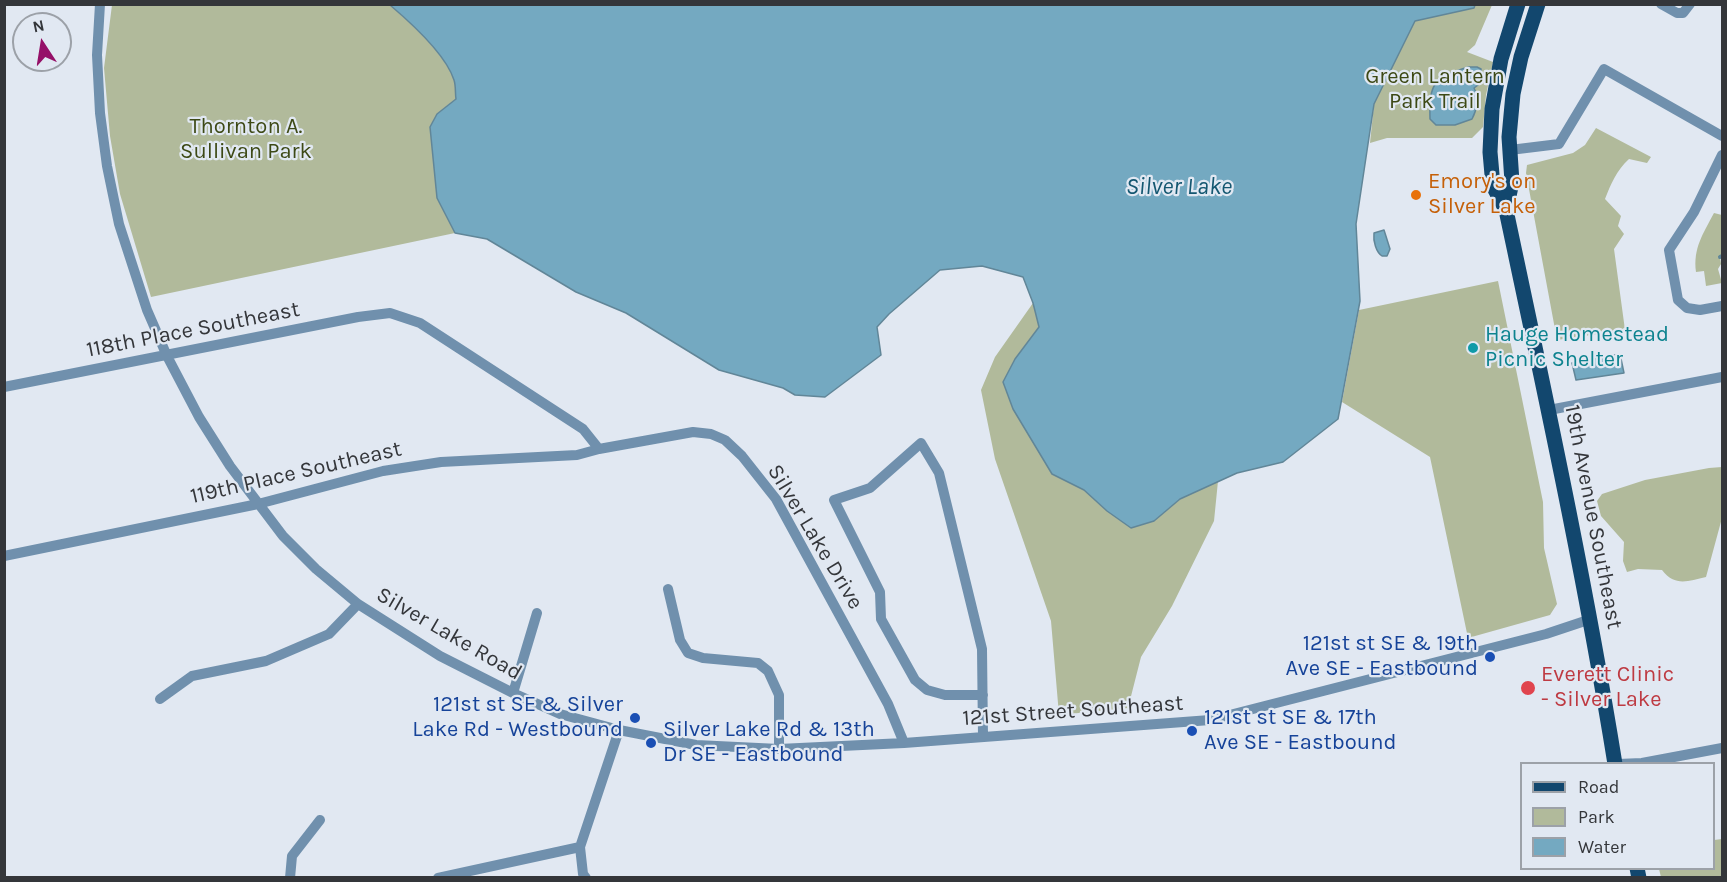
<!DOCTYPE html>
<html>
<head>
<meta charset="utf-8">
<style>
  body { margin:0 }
  #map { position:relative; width:1727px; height:882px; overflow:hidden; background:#e1e8f2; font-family:Karla,sans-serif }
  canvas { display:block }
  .frame { position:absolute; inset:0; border:6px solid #34363a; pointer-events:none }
  .legend { position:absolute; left:1520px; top:762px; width:195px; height:108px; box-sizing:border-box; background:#e1e8f2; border:2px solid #9ca1a8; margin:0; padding:8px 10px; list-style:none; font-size:18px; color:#34363a }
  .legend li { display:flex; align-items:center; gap:12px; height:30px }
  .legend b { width:30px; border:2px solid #9ca1a8 }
  .north { position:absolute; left:12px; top:12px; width:60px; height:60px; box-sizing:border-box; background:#e1e8f2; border:2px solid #9ca1a8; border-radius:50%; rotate:348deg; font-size:16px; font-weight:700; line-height:24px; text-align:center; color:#34363a }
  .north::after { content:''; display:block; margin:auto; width:21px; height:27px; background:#951068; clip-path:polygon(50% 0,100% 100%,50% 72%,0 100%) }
</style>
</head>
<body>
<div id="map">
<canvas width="1727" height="882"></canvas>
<div class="frame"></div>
<ul class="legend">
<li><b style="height:8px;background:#12476e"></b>Road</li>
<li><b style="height:16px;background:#b1ba9b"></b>Park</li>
<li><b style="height:16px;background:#74a9c1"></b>Water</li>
</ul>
<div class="north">N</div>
</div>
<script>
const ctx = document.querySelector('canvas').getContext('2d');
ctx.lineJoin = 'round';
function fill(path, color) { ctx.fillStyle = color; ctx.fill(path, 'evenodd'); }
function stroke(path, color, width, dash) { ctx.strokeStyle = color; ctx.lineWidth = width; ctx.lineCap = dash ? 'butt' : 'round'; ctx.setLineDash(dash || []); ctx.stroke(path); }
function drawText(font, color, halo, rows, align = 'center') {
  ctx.font = font + ' Karla,sans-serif'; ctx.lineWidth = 4.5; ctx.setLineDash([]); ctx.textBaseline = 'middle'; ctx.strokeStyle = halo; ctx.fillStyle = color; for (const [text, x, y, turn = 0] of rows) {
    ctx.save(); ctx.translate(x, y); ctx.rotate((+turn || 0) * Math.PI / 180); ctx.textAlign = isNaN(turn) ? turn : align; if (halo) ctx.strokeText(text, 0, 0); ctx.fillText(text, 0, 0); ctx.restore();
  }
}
fill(new Path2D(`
  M112,5H390C411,23 445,54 454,80C456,86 455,93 456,99L437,114L430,127L437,198L455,233L151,297L120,194L110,136L104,68Z
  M1475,5H1492L1475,45L1467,52L1493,62L1486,95L1483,127L1472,138H1387L1370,143L1374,104L1415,20L1474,8Z
  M1596,128L1651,157L1647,163L1629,159C1616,171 1611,184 1605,199L1621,216L1618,226L1624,234L1614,249L1625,330L1557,340L1526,173L1527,165L1573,153L1585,145Z
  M1714,213L1722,215V256L1720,257L1721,264L1718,269L1722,283L1706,286L1704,271L1696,272C1693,248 1703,234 1714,213Z
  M1498,281L1543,502L1544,548L1557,604L1550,615L1468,638L1430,457L1342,402L1359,310Z
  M1033,303L1039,327L1015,359L1034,441L1052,474L1085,490L1107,511L1154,521L1180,499L1218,481L1214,521L1172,606L1141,657L1128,708L1059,715L1051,621L995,459L981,390L995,357Z
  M1722,467V518L1706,577C1688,581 1675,587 1662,570L1638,569L1627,572L1623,561L1624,542L1601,516L1597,501L1602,494L1645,480L1709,468Z
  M1722,839V877H1661L1659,869L1714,868V840Z`), '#b1ba9b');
const water = new Path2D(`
  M390,5H1475L1474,8L1415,21L1374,104L1356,224L1360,301L1338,419L1283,462L1237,473L1180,499L1154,521L1131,528L1107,511L1084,490L1052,474L1013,409L1003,382L1015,359L1039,327L1033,303L1023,277L982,266L940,270L889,314L877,327L881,355L825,397L795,395L783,388L719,370L626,313L576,292L487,239L455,233L437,198L430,127L437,114L456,99C455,93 456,86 454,80C446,55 410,22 390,5Z
  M1468,67H1477L1481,69V83L1474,88C1479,97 1477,110 1472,119L1455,125H1436L1430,119C1429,82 1434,78 1468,67Z
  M1384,230L1390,249L1387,256H1382C1376,252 1373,241 1374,233Z
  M1620,354L1624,373L1576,380L1572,363Z`);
fill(water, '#74a9c1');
stroke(water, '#618698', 1.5);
stroke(new Path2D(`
  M1720,257L1722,256`), '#618698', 4);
stroke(new Path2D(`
  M100,4L97,55L100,113L107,166L119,224L147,310L167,356L199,417L230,466L283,536L316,569L358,604L440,656L513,693L560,714L619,730L696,745L779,749L904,743L1210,720L1546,634L1591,619
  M1661,4L1677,13H1683L1690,4
  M1510,150L1559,144L1604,69L1722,136
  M1722,155L1694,212L1669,250L1678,300L1687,308L1700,310L1722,306
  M4,387L358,317L390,313L420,323L583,429L599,449L693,432L711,434L725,440L742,456L776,499L888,704L904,743
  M1549,410L1722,377
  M4,556L258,504L383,471L441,462L577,455L599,449
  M668,589L680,640L688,653L703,658L758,663L768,671L779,695V749
  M513,693L537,613
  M983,695H945L927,690L915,680L881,619L880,592L834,500L870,488L921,443L939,473L982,649L983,737
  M160,699L192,676L266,661L329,634L358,604
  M1618,764L1642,763L1722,748
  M290,878L292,856L320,820
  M438,878L580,847
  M586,878L583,874L580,847L619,730`), '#7090ad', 10);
stroke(new Path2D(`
  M1518,4L1501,59L1492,109L1490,152L1493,186L1506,210C1545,394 1585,578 1615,764
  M1506,210L1512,182L1509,137L1513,94L1521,57L1538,4
  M1637,868L1639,878`), '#12476e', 15);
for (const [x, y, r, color] of [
  [1416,195,6,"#e8710a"],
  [1473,348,6,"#0f9aa8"],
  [1490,657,6,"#1a4fb4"],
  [1528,688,8,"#e0444e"],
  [635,718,6,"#1a4fb4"],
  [1192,731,6,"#1a4fb4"],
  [651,743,6,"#1a4fb4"]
]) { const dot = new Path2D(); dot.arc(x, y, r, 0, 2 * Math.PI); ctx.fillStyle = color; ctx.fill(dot); stroke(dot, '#e1e8f2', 2); }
drawText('22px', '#3d4915', '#e1e8f2', [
  ["Green Lantern",1435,77],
  ["Park Trail",1435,102],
  ["Thornton A.",246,127],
  ["Sullivan Park",246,152]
]);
drawText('22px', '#c56008', '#e1e8f2', [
  ["Emory's on",1428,182],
  ["Silver Lake",1428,207]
], 'left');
drawText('22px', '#34363a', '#e1e8f2', [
  ["118th Place Southeast",193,330,-11],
  ["119th Place Southeast",296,473,-13],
  ["19th Avenue Southeast",1593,517,79],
  ["Silver Lake Drive",815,537,59],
  ["Silver Lake Road",449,634,30],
  ["121st Street Southeast",1073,711,-4]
]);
drawText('22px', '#0d838f', '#e1e8f2', [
  ["Hauge Homestead",1485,335],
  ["Picnic Shelter",1485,360]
], 'left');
drawText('22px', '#164399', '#e1e8f2', [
  ["121st st SE & 19th",1478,644],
  ["Ave SE - Eastbound",1478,669],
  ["121st st SE & Silver",623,705],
  ["Lake Rd - Westbound",623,730],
  ["121st st SE & 17th",1204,718,"left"],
  ["Ave SE - Eastbound",1204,743,"left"],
  ["Silver Lake Rd & 13th",663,730,"left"],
  ["Dr SE - Eastbound",663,755,"left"]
], 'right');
drawText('22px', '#be3a42', '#e1e8f2', [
  ["Everett Clinic",1541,675],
  ["- Silver Lake",1541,700]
], 'left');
drawText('italic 24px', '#145771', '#e1e8f2', [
  ["Silver Lake",1179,187]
]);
</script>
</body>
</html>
